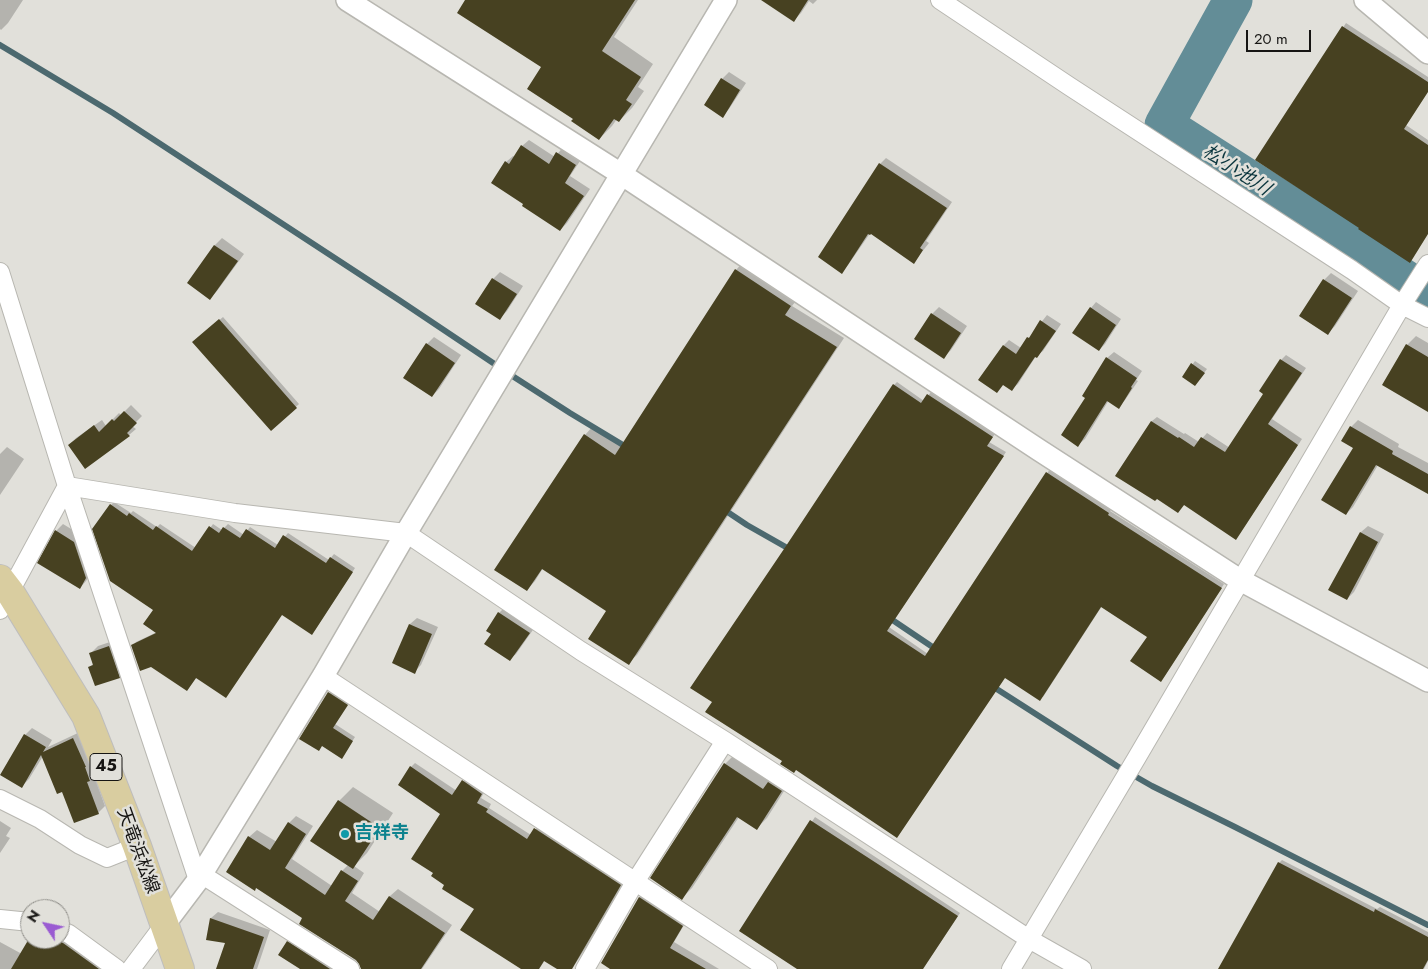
<!DOCTYPE html>
<html>
<head>
<meta charset="utf-8">
<style>
  body { margin:0 }
  #map { position:relative; width:1428px; height:969px; overflow:hidden; background:#e1e0da; font-family:Jost,sans-serif }
  canvas { display:block }
  .north { position:absolute; left:20px; top:899px; width:50px; height:50px; box-sizing:border-box; background:#e1e0da; border:1px solid #908f8a; border-radius:50%; rotate:304deg; font-size:14px; font-weight:700; line-height:20px; text-align:center; color:#161513 }
  .north::after { content:''; display:block; margin:auto; width:18px; height:22px; background:#9a5bd2; clip-path:polygon(50% 0,100% 100%,50% 72%,0 100%) }
  .scale { position:absolute; left:1246px; top:30px; width:65px; height:22px; box-sizing:border-box; border:2px solid #161513; border-top:0; padding-left:6px; font-size:15px; line-height:18px; white-space:nowrap; color:#161513; -webkit-text-stroke:4px #e1e0da; paint-order:stroke }
</style>
</head>
<body>
<div id="map">
<canvas width="1428" height="969"></canvas>
<div class="north">N</div>
<div class="scale">20 m</div>
</div>
<script>
const ctx = document.querySelector('canvas').getContext('2d');
ctx.lineJoin = 'round';
function fill(path, color) { ctx.fillStyle = color; ctx.fill(path, 'evenodd'); }
function stroke(path, color, width, dash) { ctx.strokeStyle = color; ctx.lineWidth = width; ctx.lineCap = dash ? 'butt' : 'round'; ctx.setLineDash(dash || []); ctx.stroke(path); }
function drawText(font, color, halo, rows, align = 'center') {
  ctx.font = font + ' Jost,"Noto Sans JP",sans-serif'; ctx.lineWidth = 5; ctx.setLineDash([]); ctx.textBaseline = 'middle'; ctx.strokeStyle = halo; ctx.fillStyle = color; for (const [text, x, y, turn = 0] of rows) {
    ctx.save(); ctx.translate(x, y); ctx.rotate((+turn || 0) * Math.PI / 180); ctx.textAlign = isNaN(turn) ? turn : align; if (halo) ctx.strokeText(text, 0, 0); ctx.fillText(text, 0, 0); ctx.restore();
  }
}
fill(new Path2D(`
  M0,0H23L8,23L1,30L0,29Z
  M467,0H638L614,37L653,64L638,87L644,91L632,108L619,121L617,119L612,126L599,139L574,118L542,66Z
  M763,0H817L813,4L809,1L801,13L794,20Z
  M1346,23L1428,77V91L1406,125L1428,140V234L1257,159Z
  M729,72L746,83L729,109L722,116L706,105L722,79Z
  M529,140L555,157L564,146L582,158L570,176L590,189L567,223L560,230L524,204L506,162L513,156L515,157L522,146Z
  M886,158L952,202L926,241L929,243L914,262L871,232L848,265L842,272L880,164Z
  M222,238L244,254L217,291L210,298L189,283L215,245Z
  M744,261L799,297L792,306L844,338L637,655L628,663L608,610L543,568L535,581L527,590L585,435L593,426L623,446L736,270Z
  M500,272L523,286L507,311L500,318L493,279Z
  M1331,273L1358,291L1335,326L1328,333L1324,280Z
  M1096,302L1121,319L1105,344L1099,350L1091,308Z
  M939,307L967,326L951,350L944,357L916,338L932,314Z
  M1047,315L1061,324L1043,351L1036,356L1018,384L1012,389L1004,345L1009,340L1021,348Z
  M223,317L299,404L271,430L197,339Z
  M1416,336L1428,343V411L1384,384L1407,345Z
  M434,337L461,355L439,389L432,396L427,344Z
  M1114,352L1142,371L1136,380L1138,381L1125,400L1119,407L1109,400L1085,439L1078,445L1087,397L1107,358Z
  M1286,355L1306,368L1272,419L1302,439L1240,533L1185,504L1178,511L1157,497L1117,475L1152,421L1157,417L1184,434L1185,433L1199,442L1207,433L1230,448L1265,394L1260,391L1281,360Z
  M1195,361L1207,369L1195,385L1183,377Z
  M897,382L924,401L931,392L995,434L989,442L1006,452L889,627L928,654L1050,469L1112,509L1110,511L1224,584L1164,677L1148,636L1102,606L1043,697L1005,677L796,769L894,385Z
  M131,405L142,416L132,426L136,429L129,435L85,467L69,445L76,438L102,420L106,426L119,413L121,415Z
  M1358,420L1399,444L1398,447L1428,463V488L1378,465L1353,507L1346,514L1355,448L1351,427Z
  M7,447L24,459L0,495V454Z
  M114,502L131,513L133,511L157,527L160,524L196,548L213,524L222,530L228,524L244,535L250,527L278,545L288,533L329,560L334,554L355,568L315,630L283,614L197,677L187,690L133,646L136,642L157,632L154,609L111,505Z
  M63,524L81,535L93,570L86,581L80,588L56,531Z
  M1368,526L1384,534L1354,592L1347,599L1330,589L1361,532Z
  M505,607L535,627L516,654L510,659L492,634L488,631L499,613Z
  M417,618L438,627L421,665L414,672L393,662L410,624Z
  M116,640L126,670L119,677L90,667L94,663L91,653L98,646Z
  M332,690L350,701L335,724L355,737L344,754L322,745L329,693Z
  M32,728L52,740L48,747L80,732L96,773L94,775L105,806L98,813L63,790L43,756L29,779L22,786L25,735Z
  M735,754L791,780L767,818L757,828L739,817L692,888L682,898L725,764Z
  M415,763L457,791L467,777L486,789L481,798L491,804L489,808L531,835L540,824L625,880L587,946L572,969H559L545,960L539,969H523L476,909L446,885L434,873L442,814L411,767Z
  M353,787L393,813L367,853L354,866L364,873L352,893L380,912L390,896L398,889L452,925L422,969H366L304,918L249,837L257,830L277,842L289,823L296,816L313,826L292,859L332,886L342,871L349,864L339,801Z
  M815,817L960,913L923,969H799L740,931Z
  M0,821L11,828L6,836L10,838L0,853Z
  M1282,860L1377,909L1380,907L1428,932V961L1424,969H1219L1279,863Z
  M645,892L687,920L674,942L719,969H613L602,962L640,897Z
  M218,912L270,930L257,969H217L227,942L208,939L211,918Z
  M296,935L350,969H302L288,942Z
  M30,939H56L58,940L60,939L113,969H0V942L22,954Z`), '#0003');
stroke(new Path2D(`
  M0,45L113,113L399,300L514,377L570,413L628,448
  M723,509L747,525L791,550
  M888,617L937,650
  M992,686L1117,766L1152,786L1235,827L1428,925`), '#4c696f', 6);
stroke(new Path2D(`
  M1233,0L1164,125L1428,294`), '#638d97', 39);
fill(new Path2D(`
  M465,0H635L602,51L641,77L626,100L632,104L619,122L614,119L599,140L571,121L573,119L527,89L541,67L457,13Z
  M761,0H808L794,22Z
  M1342,26L1428,82V92L1404,129L1428,145V234L1410,263L1358,229L1359,228L1255,160Z
  M721,78L740,90L723,118L704,105Z
  M521,145L549,164L556,152L576,165L565,183L584,196L560,231L522,206L523,204L491,183L505,161L509,164Z
  M879,163L947,208L920,248L923,250L914,264L871,234L870,235L868,234L842,274L818,257Z
  M214,245L238,261L210,300L187,283Z
  M735,269L791,306L785,315L837,347L629,665L588,639L606,611L542,569L527,591L494,570L584,434L615,455Z
  M492,278L517,294L500,320L475,304Z
  M1323,279L1352,298L1328,335L1299,316Z
  M1090,307L1116,325L1099,351L1072,333Z
  M931,313L961,333L944,359L914,339Z
  M219,319L297,408L271,431L192,342Z
  M1040,320L1056,331L1037,358L1035,357L1012,391L1003,385L997,393L978,380L1003,345L1016,354L1027,337L1029,338Z
  M426,343L455,363L432,397L403,378Z
  M1406,344L1428,357V412L1382,385Z
  M1106,357L1137,378L1131,387L1132,388L1119,409L1107,401L1078,447L1061,435L1085,398L1082,396Z
  M1280,359L1302,373L1268,424L1298,445L1236,540L1184,505L1178,513L1157,499L1155,501L1115,476L1151,421L1178,438L1179,437L1194,447L1201,437L1225,452L1263,394L1259,391Z
  M1191,363L1205,373L1195,386L1182,377Z
  M893,384L921,403L927,394L993,437L987,446L1004,456L887,631L925,656L1046,472L1109,513L1108,515L1222,588L1161,682L1130,661L1147,637L1101,607L1040,701L1005,678L897,838L796,770L794,773L780,764L782,761L705,712L712,702L690,688L786,546Z
  M124,411L137,423L127,433L130,436L85,469L68,445L94,425L99,432L112,419L114,421Z
  M1350,426L1393,451L1392,454L1428,474V494L1376,465L1346,515L1321,500L1353,448L1341,441Z
  M110,504L127,516L129,513L153,530L156,526L192,551L209,526L219,533L223,527L240,538L246,529L275,548L283,535L326,563L330,557L353,572L312,635L282,615L226,698L196,678L187,691L151,667L140,671L131,645L156,633L143,624L153,610L110,581L92,529Z
  M55,530L74,542L86,578L80,589L37,563Z
  M1360,532L1378,542L1347,600L1328,590Z
  M498,612L530,633L510,661L484,644L491,634L486,631Z
  M409,624L432,634L415,674L392,663Z
  M109,646L120,678L95,686L88,667L93,665L89,653Z
  M328,692L348,705L333,728L353,741L342,759L322,746L319,751L299,739Z
  M24,734L46,747L43,752L73,738L86,767H85L90,781L87,782L99,814L74,823L62,792L57,794L41,755L22,788L0,775Z
  M724,763L763,789L768,782L782,791L757,830L737,817L682,900L650,878Z
  M410,766L452,795L462,780L482,794L477,803L488,809L486,812L527,839L534,828L621,885L572,969H557L544,961L539,969H521L460,930L474,909L442,889L444,885L431,876L433,873L411,859L440,814L398,785Z
  M338,800L380,828L353,869L310,841Z
  M810,820L958,916L923,969H797L739,931Z
  M288,822L306,834L285,868L325,895L341,870L358,881L345,901L373,920L389,896L445,933L421,969H361L359,964L356,960L299,924L302,918L256,888L255,891L226,872L248,836L270,850Z
  M1278,862L1374,912L1375,909L1428,937V960L1423,969H1218Z
  M639,897L683,926L670,948L706,969H610L601,963Z
  M210,918L264,937L253,969H216L225,943L206,940Z
  M30,937V939H39L53,947L56,940L63,943L99,969H11Z
  M287,941L330,969H300L278,955Z`), '#474121');
const minor = new Path2D(`
  M940,0L1069,86L1352,270L1402,305L1428,318
  M0,272L67,486L198,880
  M0,610L67,486L235,513L406,533L581,651L725,741L1029,939L1082,969
  M323,676L768,969
  M0,799L40,819L80,845L107,858L137,846
  M201,874L350,969
  M0,919L30,922
  M60,930L69,934L117,969
  M131,969L164,925
  M585,969L635,882L725,741
  M1011,969L1136,759L1402,305L1428,264`);
const tertiary = new Path2D(`
  M347,0L621,174L1039,450L1240,580L1428,681
  M1365,0L1428,53
  M164,925L198,880L323,676L406,533L726,0`);
const primary = new Path2D(`
  M0,579L10,592L86,716L137,846L180,969`);
stroke(minor, '#b8b7b1', 20);
stroke(tertiary, '#b8b7b1', 24);
stroke(primary, '#bebdbd', 30);
stroke(minor, '#fff', 18);
stroke(tertiary, '#fff', 21);
stroke(primary, '#d9cda0', 28);
for (const [x, y, r, color] of [
  [345,834,5,"#0f9aa8"]
]) { const dot = new Path2D(); dot.arc(x, y, r, 0, 2 * Math.PI); ctx.fillStyle = color; ctx.fill(dot); stroke(dot, '#e1e0da', 2); }
for (const [x, y, w] of [
  [106,767,32]
]) { const box = new Path2D(); box.roundRect(x - w / 2, y - 13.5, w, 27, 4); ctx.fillStyle = '#e1e0da'; ctx.fill(box); stroke(box, '#161513', 1); }
drawText('bold 16px', '#161513', null, [
  ["45",106,767]
]);
drawText('bold 18px', '#0d838f', '#e1e0da', [
  ["吉祥寺",355,834]
], 'left');
drawText('18px', '#161513', '#e1e0da', [
  ["天竜浜松線",137,851,70]
]);
drawText('italic 19px', '#0a353d', '#e1e0da', [
  ["松小池川",1236,171,33]
]);
</script>
</body>
</html>
